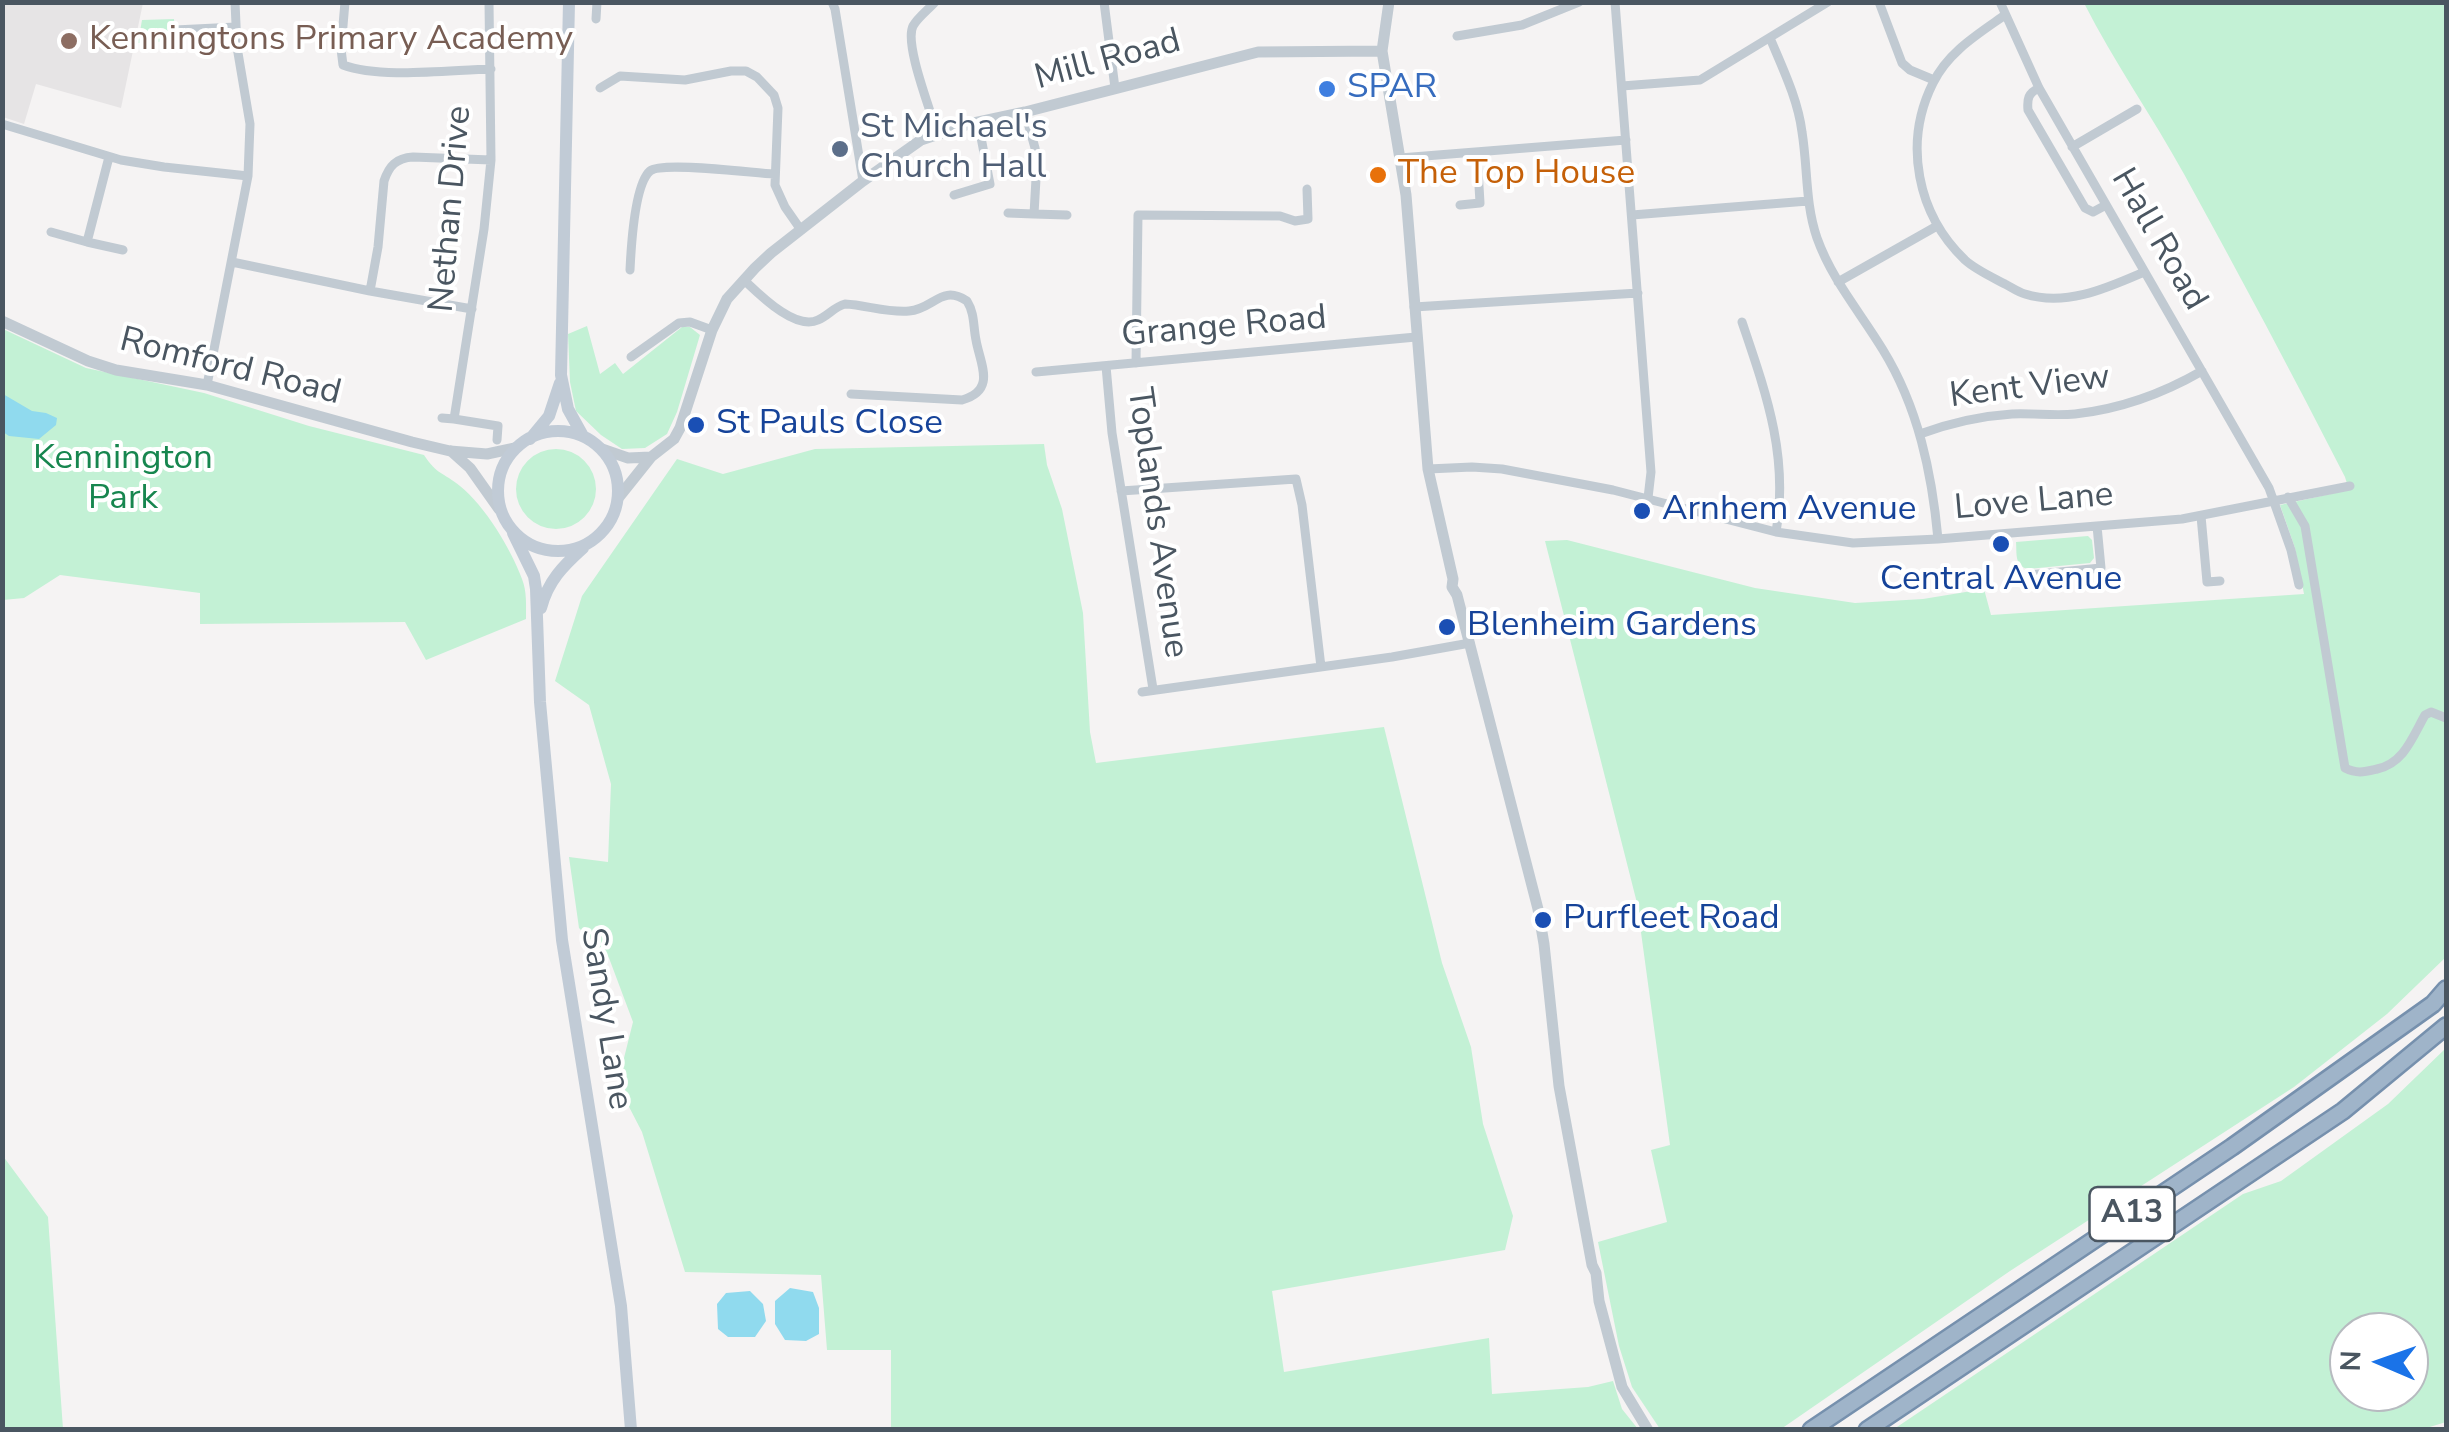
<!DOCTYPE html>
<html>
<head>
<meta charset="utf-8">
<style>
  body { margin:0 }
  #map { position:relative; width:2449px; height:1432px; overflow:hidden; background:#f5f3f3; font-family:"Nunito Sans",sans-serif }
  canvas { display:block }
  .frame { position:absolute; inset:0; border:5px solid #4a5661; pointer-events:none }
  .north { position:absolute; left:2329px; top:1312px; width:100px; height:100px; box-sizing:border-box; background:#fff; border:2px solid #b7bbc0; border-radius:50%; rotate:272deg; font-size:28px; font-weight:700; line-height:40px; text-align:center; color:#4a5661 }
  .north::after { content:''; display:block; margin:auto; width:35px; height:45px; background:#1a73e8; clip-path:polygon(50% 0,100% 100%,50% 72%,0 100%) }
</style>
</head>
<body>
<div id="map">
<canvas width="2449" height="1432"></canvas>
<div class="frame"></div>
<div class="north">N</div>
</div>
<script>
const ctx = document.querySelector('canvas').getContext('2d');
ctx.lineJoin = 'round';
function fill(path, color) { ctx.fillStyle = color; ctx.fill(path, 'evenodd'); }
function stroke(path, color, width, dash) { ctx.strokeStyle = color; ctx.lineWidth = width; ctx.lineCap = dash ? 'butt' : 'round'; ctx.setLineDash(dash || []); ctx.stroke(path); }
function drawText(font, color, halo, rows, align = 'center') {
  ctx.font = font + ' "Nunito Sans",sans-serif'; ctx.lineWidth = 8; ctx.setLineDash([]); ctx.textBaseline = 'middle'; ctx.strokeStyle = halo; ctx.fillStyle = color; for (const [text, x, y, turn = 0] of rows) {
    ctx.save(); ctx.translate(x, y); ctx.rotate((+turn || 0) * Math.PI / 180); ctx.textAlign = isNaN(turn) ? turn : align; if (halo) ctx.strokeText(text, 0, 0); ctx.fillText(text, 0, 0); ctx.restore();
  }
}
fill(new Path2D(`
  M2,3H143L121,108L36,84L24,124L3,117Z`), '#e6e4e5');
fill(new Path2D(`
  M2084,3H2446V957L2387,1014L2294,1087L2010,1271L1781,1429H1660L1632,1387L1619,1346L1598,1242L1667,1222L1651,1150L1670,1145L1637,903L1545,541L1567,540L1755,588L1855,603L1923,599L1984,589L1991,615L2304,594L2295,548L2280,505L2349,490L2345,477C2293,375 2239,274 2184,174C2152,116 2114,62 2084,3Z
  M174,19L175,41L138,43L142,20Z
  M587,326L600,374L615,363L623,374L682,327H690L700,335L677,412L667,434L645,448L622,449L601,435L576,411L570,382L568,334Z
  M3,329L86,368L204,393L309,426L424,455C437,475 443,472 460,486C485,506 511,549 522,579C527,591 526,606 526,619L426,660L405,622L200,624V593L60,575L24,598L3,600Z
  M1044,444L1047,465L1062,509L1083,613L1090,732L1096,763L1384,727L1442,963L1471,1047L1483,1124L1513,1216L1505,1250L1272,1291L1284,1372L1489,1338L1492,1394L1588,1387L1613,1381L1622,1409L1638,1429H891V1350H827L821,1275L685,1272L642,1132L626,1101L623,1062L633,1022L609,958L579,928L569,857L608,862L611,784L589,705L555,681L582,596L677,459L723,474L815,449Z
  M516 489a40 40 0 1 1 80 0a40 40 0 1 1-80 0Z
  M2088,536L2092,540L2094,558L2090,563L2028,569C2014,566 2017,553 2016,542Z
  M2446,1048V1422L2420,1430L1894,1429L2243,1194L2281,1181L2388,1104ZM2349,1332H2409V1392H2349Z
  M3,1156L48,1217L63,1429H3Z`), '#c3f1d5');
fill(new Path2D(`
  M3,394L32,411L46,413L57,418L56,425L39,439L9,436L3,432Z
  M790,1288L813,1292L819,1308V1334L806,1341L785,1340L775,1324V1301Z
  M750,1291L763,1304L766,1321L755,1337H728L718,1329L717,1304L726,1293Z`), '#90daee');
const trunk = new Path2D(`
  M1811,1430L2232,1147L2433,1004L2446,989
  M1867,1430L2343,1111L2446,1026`);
stroke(trunk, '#7690ad', 20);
stroke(new Path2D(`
  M345,2L341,49L343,65C380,79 450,70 491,69
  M832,2L835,9L863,181
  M935,2C928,10 918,17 913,26C904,44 931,111 937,133
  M1104,2L1115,88
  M1615,2L1651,472L1648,498
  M1879,2L1902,63L1910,70L1934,80
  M2000,2L2039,88L2269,488L2291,550L2299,585
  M2005,15C1978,34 1948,52 1933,83C1903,143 1917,214 1965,260C1976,270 1992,277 2005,284C2011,287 2018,292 2025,294C2066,307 2107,288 2144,272
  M596,19L597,2
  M175,30L236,27
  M1457,36L1522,25L1579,2
  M1770,38C1783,69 1798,100 1802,132C1808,169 1805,203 1817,238C1832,280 1860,312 1883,350C1918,407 1932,473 1938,539
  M1622,86L1700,80L1828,2
  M600,88L620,76L685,80L731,71H746L757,77L774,95L778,108L775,185L785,207L801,230
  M2039,88C2028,93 2027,99 2028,110L2085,208L2093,212L2106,205
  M1025,112L1035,148L1037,161L1034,214L1067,215
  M2,124L121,160L164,167L248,176
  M2072,147L2137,109
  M109,157L87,242L123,250
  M1400,158L1626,140
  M954,195L990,184L978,122
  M1460,205L1480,203L1477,152
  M1008,213L1034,214
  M1632,215L1808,201
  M51,232L87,242
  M232,262L370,291L472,309
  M630,270C631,249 634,185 650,171C662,161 753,173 774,174
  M744,280C759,294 795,331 818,320C829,315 834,307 845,304C866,305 888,313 909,311C934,309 941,284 967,301C975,314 973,326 976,340C980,364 997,390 962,400L851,394
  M1838,282L1937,226
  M370,291L378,247L384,181C389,166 396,158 413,157L491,160
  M1414,307L1638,293
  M1742,322C1766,393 1789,456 1776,532
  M631,357L679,323L690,322L712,330
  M1136,363L1138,215L1280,216L1295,221L1308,219L1307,189
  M1106,366L1112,433L1153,689
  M1036,372L1416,337
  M207,385L248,176L250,124L237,47L235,2
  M442,418L454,419L484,229L491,160L489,2
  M454,419L498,426L497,440
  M1920,434C1950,423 1981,416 2012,414C2033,413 2054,416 2075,414C2121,409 2162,394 2202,371
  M1428,469L1472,467L1502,469L1613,490L1776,532L1853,543L1938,539L2182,519L2350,486
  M1121,491L1296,479L1302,505L1321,667
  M2288,497L2305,526L2345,768C2357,774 2364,772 2377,769C2404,763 2412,738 2425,715L2431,712L2446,718
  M2201,516L2207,582L2220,581
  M2029,575L2101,568L2097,526
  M1142,692L1392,657L1470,643`), '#c1cad2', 9);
stroke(new Path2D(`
  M1389,2L1382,51L1406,195L1428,469L1453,579L1452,587L1457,595L1538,909L1544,944L1559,1086L1592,1265L1596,1273L1599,1301L1622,1387L1648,1430
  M2,321L88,361L116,370L207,385L412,442L450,451L487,454L515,448
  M602,449L628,458L651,457
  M451,451L470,468L499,509
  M619,497L651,457L674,439L680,428L712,330L727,299L755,268L771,253L863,181L921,140L969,124L1025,112L1258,52L1382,51`), '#c1cad2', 11);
stroke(new Path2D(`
  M569,2L561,375L568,409L583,436
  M498 491a60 60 0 1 1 120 0a60 60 0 1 1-120 0Z
  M530,439L549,416L560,383
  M513,533L534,576L536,589L540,702L562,940L621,1306L631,1430
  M541,608C548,581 563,566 583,548`), '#c1cbd6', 12);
stroke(trunk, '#9fb4c9', 15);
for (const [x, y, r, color] of [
  [69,41,10,"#8d6e63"],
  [1327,89,10,"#3f7fe0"],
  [840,149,10,"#5c6f8a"],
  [1378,175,10,"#e8710a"],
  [696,425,10,"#1a4fb4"],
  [1642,511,10,"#1a4fb4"],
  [2001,544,10,"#1a4fb4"],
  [1447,627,10,"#1a4fb4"],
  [1543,920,10,"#1a4fb4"]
]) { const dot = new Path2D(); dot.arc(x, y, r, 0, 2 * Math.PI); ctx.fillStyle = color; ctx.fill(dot); stroke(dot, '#fff', 4); }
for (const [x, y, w] of [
  [2132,1214,85]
]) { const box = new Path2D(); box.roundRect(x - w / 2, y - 27, w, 54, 8); ctx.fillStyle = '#fff'; ctx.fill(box); stroke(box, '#4a5661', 2.5); }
drawText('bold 32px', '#4a5661', null, [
  ["A13",2132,1214]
]);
drawText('35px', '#785e54', '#fff', [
  ["Kenningtons Primary Academy",89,41]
], 'left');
drawText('35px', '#4a5661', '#fff', [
  ["Mill Road",1108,61,-15],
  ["Nethan Drive",452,209,-85],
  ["Hall Road",2158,240,60],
  ["Grange Road",1224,328,-5],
  ["Romford Road",230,368,14],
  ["Kent View",2030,388,-7],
  ["Love Lane",2034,503,-5],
  ["Toplands Avenue",1156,523,82],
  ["Sandy Lane",605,1019,81]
]);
drawText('35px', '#366cbe', '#fff', [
  ["SPAR",1347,89]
], 'left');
drawText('35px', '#4e5e75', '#fff', [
  ["St Michael's",860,129],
  ["Church Hall",860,169]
], 'left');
drawText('35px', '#c56008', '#fff', [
  ["The Top House",1398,175]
], 'left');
drawText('35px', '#164399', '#fff', [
  ["St Pauls Close",716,425],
  ["Arnhem Avenue",1662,511],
  ["Central Avenue",2001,581,"center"],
  ["Blenheim Gardens",1467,627],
  ["Purfleet Road",1563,920]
], 'left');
drawText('35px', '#17864f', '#fff', [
  ["Kennington",123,460],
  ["Park",123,500]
]);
</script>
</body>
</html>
